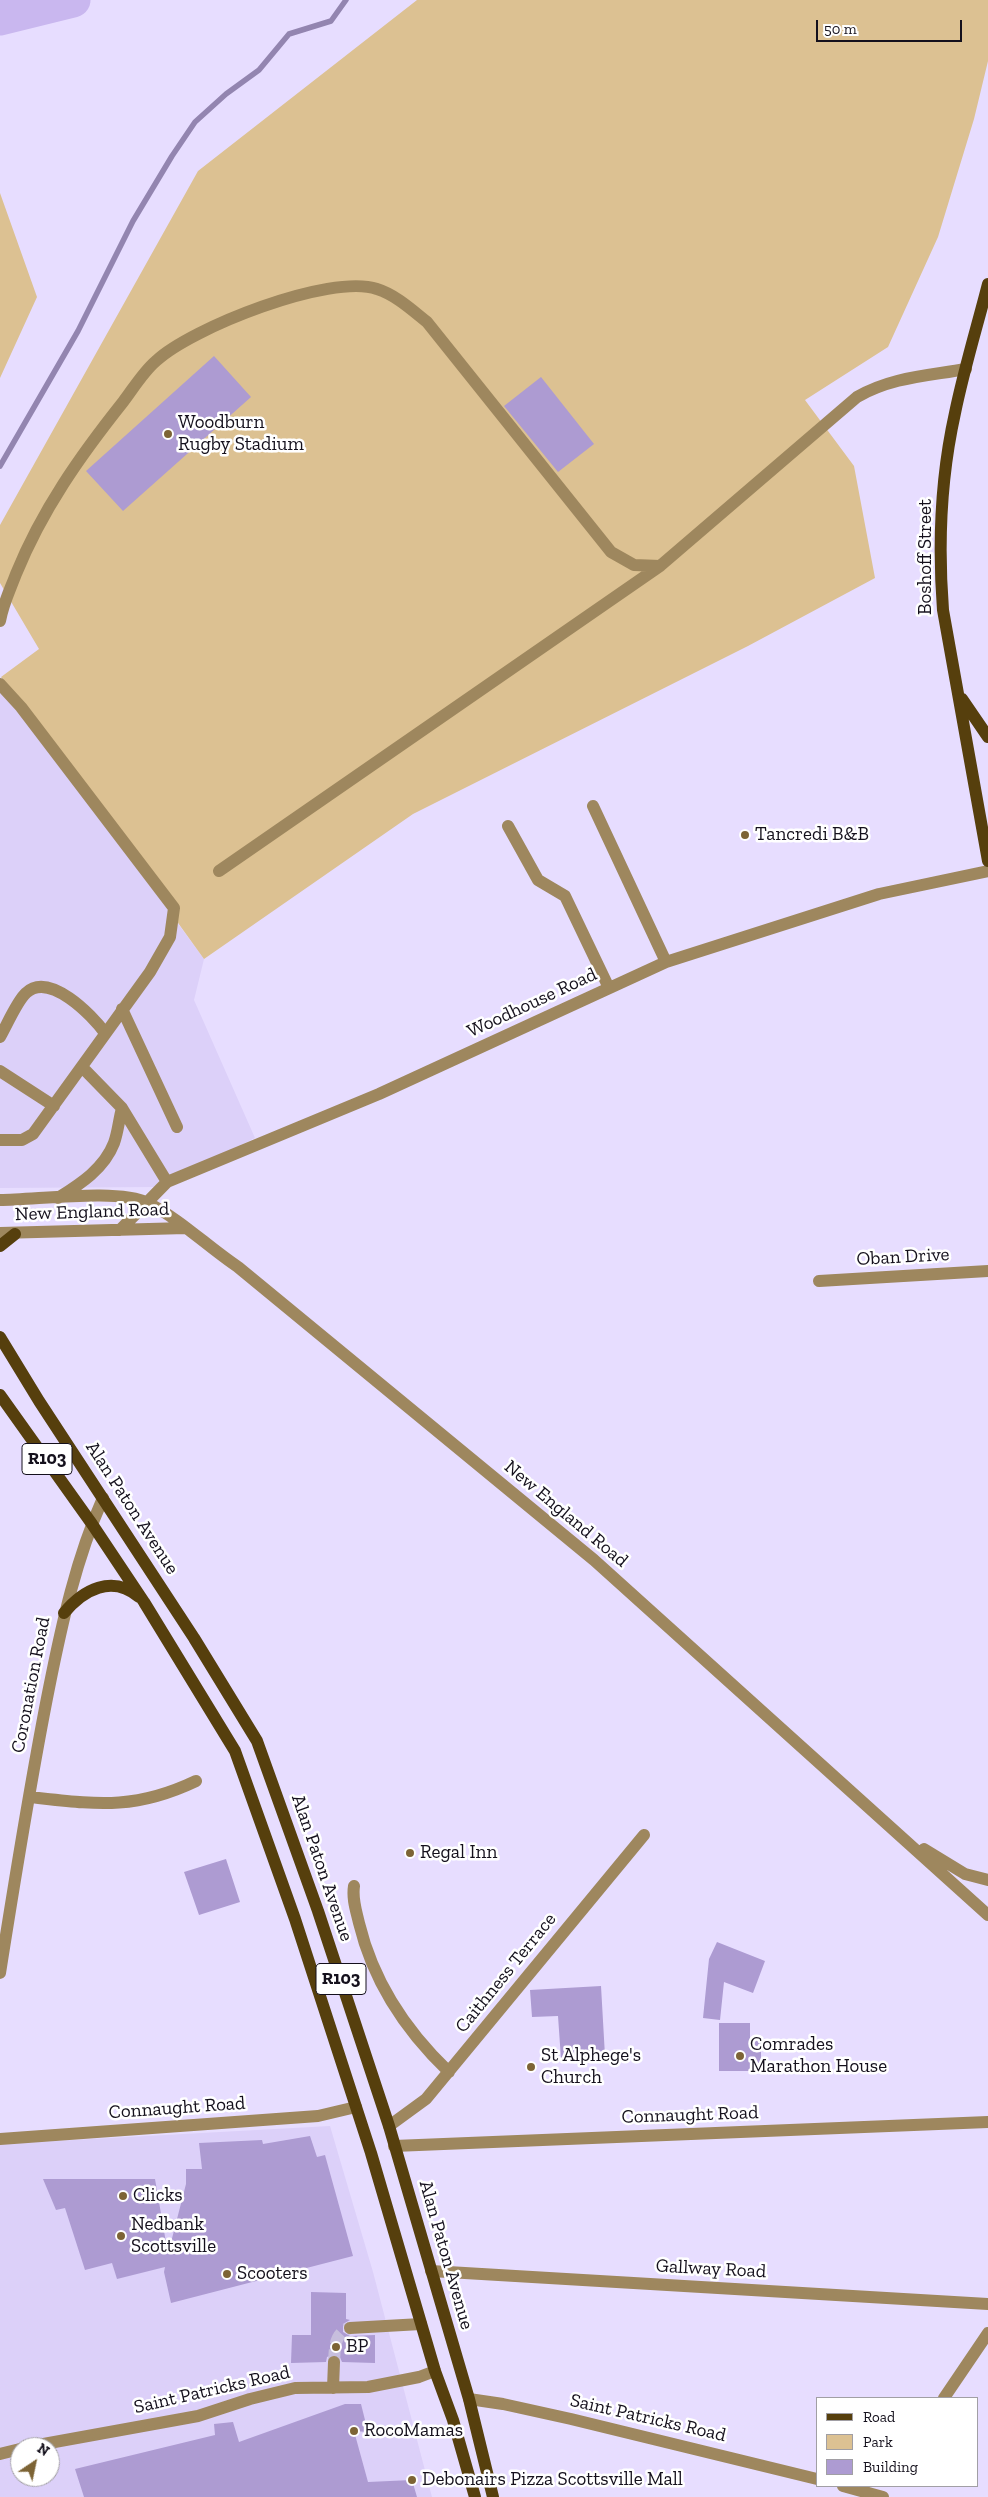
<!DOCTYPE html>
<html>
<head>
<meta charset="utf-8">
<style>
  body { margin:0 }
  #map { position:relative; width:988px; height:2497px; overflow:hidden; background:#e7ddff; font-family:"Zilla Slab",serif }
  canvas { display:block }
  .legend { position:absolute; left:816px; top:2397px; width:162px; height:90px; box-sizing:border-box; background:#fff; border:1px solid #a19fa4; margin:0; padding:6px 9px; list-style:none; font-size:15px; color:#14101c }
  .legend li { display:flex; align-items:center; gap:10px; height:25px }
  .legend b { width:25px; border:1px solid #a19fa4 }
  .north { position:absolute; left:10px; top:2437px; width:50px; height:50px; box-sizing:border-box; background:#fff; border:1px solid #a19fa4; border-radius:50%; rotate:34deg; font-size:14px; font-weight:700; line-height:20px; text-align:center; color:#14101c }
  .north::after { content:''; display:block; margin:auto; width:18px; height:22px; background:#7d6435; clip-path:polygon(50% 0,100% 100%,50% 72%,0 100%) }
  .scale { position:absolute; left:816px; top:20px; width:146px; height:22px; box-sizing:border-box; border:2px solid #14101c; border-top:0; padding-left:6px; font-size:15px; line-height:18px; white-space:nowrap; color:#14101c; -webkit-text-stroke:4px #fff; paint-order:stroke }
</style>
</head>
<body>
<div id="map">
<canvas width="988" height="2497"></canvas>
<ul class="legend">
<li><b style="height:6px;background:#563f0d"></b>Road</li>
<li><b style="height:14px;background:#dcc192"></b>Park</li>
<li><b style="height:14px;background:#ad9bd2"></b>Building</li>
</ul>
<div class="north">N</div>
<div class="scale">50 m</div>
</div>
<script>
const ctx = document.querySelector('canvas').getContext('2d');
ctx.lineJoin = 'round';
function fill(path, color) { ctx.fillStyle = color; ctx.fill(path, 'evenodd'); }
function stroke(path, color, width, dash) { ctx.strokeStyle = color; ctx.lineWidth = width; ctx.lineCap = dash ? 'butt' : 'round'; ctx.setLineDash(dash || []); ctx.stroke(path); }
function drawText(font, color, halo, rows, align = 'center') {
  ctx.font = font + ' "Zilla Slab",serif'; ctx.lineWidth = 5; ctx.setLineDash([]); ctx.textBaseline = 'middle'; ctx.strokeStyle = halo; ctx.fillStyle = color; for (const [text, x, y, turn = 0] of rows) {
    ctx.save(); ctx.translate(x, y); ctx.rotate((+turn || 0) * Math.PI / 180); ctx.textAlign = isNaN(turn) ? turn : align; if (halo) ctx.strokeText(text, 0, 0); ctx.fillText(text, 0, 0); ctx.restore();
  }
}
fill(new Path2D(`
  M0,682L204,959L194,1000L255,1138L155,1187L0,1188Z
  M330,2126L373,2272L432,2497H0V2144ZM20,2447H50V2477H20Z`), '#dcd0f9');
fill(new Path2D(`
  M417,0H988V61L974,119L938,237L888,347L805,400L854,466L875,578L748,646L413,814L204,959L1,677L39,649L0,583V525L198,171Z
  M0,193L37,297L0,378Z`), '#dcc192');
stroke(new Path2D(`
  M0,466L78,331L133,221L172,156L195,122L226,94L259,70L289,34L331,21L346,0`), '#9385b0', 5.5);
stroke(new Path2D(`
  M0,18L73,0`), '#c9b7ef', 35);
fill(new Path2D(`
  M214,356L251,397L123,511L86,471Z
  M541,377L594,444L558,472L504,406Z
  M226,1859L240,1902L199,1915L184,1872Z
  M717,1942L765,1961L753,1993L724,1982L720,2020L703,2018L709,1959Z
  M601,1986L605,2056L561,2059L558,2016L532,2017L530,1990Z
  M719,2023H750V2040H761V2071H719Z
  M310,2136L317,2157L325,2155L353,2256L171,2303L164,2272L165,2267L117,2279L112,2263L85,2270L65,2208L56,2210L43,2179H155L168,2254L186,2184V2169H202L199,2143L262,2140L263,2144Z
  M311,2292L346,2293V2319L350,2320L343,2324V2332L350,2336L375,2335V2363L342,2362L339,2355L334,2354L327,2357L326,2362L291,2363L292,2335H311Z
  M345,2404H361L368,2432L354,2431L368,2482L412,2480L417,2497H84L75,2469L215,2435L214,2424L233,2422L239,2442Z`), '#ad9bd2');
stroke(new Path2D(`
  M334,2362C335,2348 334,2333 350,2328`), '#c7bedd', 12, [12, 6]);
stroke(new Path2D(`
  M0,621C3,604 10,590 16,574C42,510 80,456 123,402C133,389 143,372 156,361C191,328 330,273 377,289C396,295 412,310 427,322L611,552L634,565L660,566
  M0,684L21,707L174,908L170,937L150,972L33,1134L22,1140H0
  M593,806L666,962
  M508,826L538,880L565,896L609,988
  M219,871L660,566L857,397C892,377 927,376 966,369
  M122,1009L177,1127
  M0,1037C7,1025 17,1001 26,993C49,971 92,1015 105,1033
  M82,1067L122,1108L167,1182
  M0,1071L54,1106
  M58,1198C80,1184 104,1169 114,1143C118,1132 119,1119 122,1108
  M0,1200C37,1200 118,1188 148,1203C180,1219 208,1247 238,1267L594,1560L988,1915
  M120,1230L167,1182L379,1094L666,962L879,894L988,871
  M0,1233L186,1228
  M819,1281L988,1271
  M29,1797C95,1804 133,1811 196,1781
  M924,1849L965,1874L988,1880
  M354,1886C352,1899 356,1910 359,1923C373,1981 406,2031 449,2072
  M0,1973C15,1878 30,1783 49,1688C62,1623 76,1559 103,1498
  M389,2126L426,2099L644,1835
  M0,2139L318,2116L356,2107
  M394,2146L988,2122
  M431,2271L988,2304
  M350,2328L421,2324
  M333,2388L334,2362
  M944,2398L988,2333
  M469,2399L503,2404L571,2419L817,2479
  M27,2447L198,2416L250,2399L295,2388L368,2387L419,2377L435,2371
  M0,2454L20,2449
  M843,2486L883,2497`), '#9e875e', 12);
stroke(new Path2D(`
  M988,284C977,327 964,369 955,413C941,476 938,545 943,610L988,861
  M962,699L988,737
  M0,1246L15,1234
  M0,1337L39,1401L194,1638L257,1741L318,1911L389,2126L469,2399L493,2497
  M0,1395L92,1524L144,1602L235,1751L295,1919L371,2153L435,2371L453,2420L475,2497
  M64,1613C83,1590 112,1574 139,1597`), '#563f0d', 12);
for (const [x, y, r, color] of [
  [168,434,5,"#7d6435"],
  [745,835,5,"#7d6435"],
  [410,1853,5,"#7d6435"],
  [740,2056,5,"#7d6435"],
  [531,2067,5,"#7d6435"],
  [123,2196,5,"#7d6435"],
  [121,2236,5,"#7d6435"],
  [227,2274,5,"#7d6435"],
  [336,2347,5,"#7d6435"],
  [354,2431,5,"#7d6435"],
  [412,2480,5,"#7d6435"]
]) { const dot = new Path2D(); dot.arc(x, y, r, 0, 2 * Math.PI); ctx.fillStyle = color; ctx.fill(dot); stroke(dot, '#fff', 2); }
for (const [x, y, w] of [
  [47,1459,50],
  [341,1979,50]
]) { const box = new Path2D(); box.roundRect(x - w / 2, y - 15.5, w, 31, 4); ctx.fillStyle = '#fff'; ctx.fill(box); stroke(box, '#14101c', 1); }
drawText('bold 18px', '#14101c', null, [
  ["R103",47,1459],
  ["R103",341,1979]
]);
drawText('19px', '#14101c', '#fff', [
  ["Woodburn",178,423],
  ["Rugby Stadium",178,445],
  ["Tancredi B&B",755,835],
  ["Regal Inn",420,1853],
  ["Comrades",750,2045],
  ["Marathon House",750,2067],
  ["St Alphege's",541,2056],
  ["Church",541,2078],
  ["Clicks",133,2196],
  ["Nedbank",131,2225],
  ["Scottsville",131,2247],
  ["Scooters",237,2274],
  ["BP",346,2347],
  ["RocoMamas",364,2431],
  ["Debonairs Pizza Scottsville Mall",422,2480]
], 'left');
drawText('19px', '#14101c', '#fff', [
  ["Boshoff Street",926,557,-90],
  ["Woodhouse Road",532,1003,-25],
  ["New England Road",92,1212,-2],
  ["Oban Drive",903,1257,-3],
  ["Alan Paton Avenue",132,1508,57],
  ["New England Road",566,1514,40],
  ["Coronation Road",31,1685,-79],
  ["Alan Paton Avenue",322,1868,71],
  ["Caithness Terrace",506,1973,-51],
  ["Connaught Road",177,2108,-4],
  ["Connaught Road",690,2115,-2],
  ["Alan Paton Avenue",446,2255,74],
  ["Gallway Road",711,2269,3],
  ["Saint Patricks Road",212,2390,-13],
  ["Saint Patricks Road",648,2418,13]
]);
</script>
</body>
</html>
